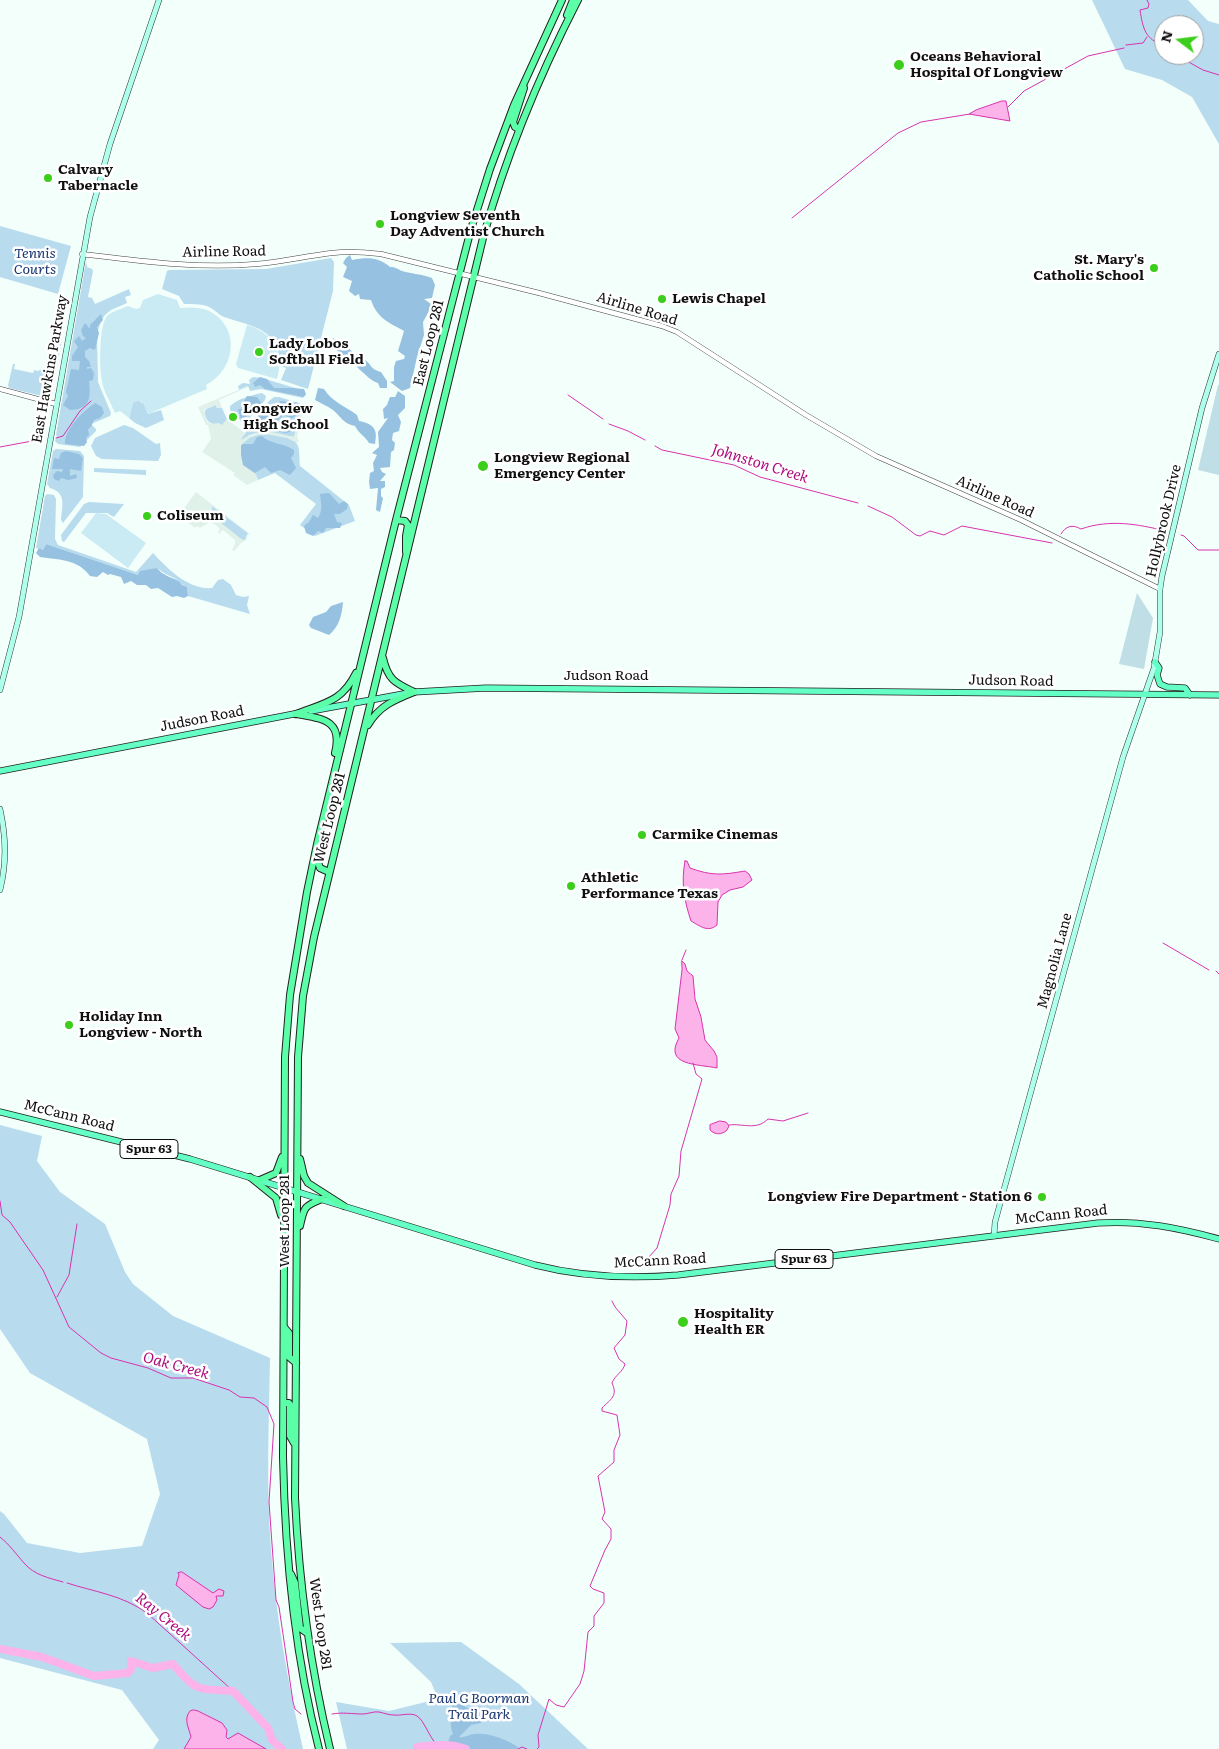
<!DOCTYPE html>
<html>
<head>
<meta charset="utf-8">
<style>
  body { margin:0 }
  #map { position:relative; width:1219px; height:1749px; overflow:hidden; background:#f3fffb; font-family:Literata,serif }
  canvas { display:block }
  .north { position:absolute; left:1154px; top:15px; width:50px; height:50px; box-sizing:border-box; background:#fff; border:1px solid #9f9f9f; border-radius:50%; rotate:285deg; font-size:14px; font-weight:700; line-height:20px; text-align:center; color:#101010 }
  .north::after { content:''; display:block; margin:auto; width:18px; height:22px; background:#3bce1a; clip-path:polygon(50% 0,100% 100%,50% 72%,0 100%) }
</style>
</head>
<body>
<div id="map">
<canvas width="1219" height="1749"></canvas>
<div class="north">N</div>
</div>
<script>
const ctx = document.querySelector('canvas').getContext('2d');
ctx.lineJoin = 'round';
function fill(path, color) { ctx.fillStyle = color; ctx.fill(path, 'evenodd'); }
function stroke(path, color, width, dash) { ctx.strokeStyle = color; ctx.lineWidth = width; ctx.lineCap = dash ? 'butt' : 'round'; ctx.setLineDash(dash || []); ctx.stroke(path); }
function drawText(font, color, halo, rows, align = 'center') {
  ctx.font = font + ' Literata,serif'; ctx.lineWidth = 5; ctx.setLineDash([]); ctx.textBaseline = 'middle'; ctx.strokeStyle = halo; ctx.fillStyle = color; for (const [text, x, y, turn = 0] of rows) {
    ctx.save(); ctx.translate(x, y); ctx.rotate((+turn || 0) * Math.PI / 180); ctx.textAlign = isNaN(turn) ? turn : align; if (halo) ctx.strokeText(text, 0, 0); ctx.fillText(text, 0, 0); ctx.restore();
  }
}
fill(new Path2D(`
  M1092,0H1188L1208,21L1219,24V144L1192,97L1162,80L1125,69ZM1164,25H1194V55H1164Z
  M0,226L71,246L58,294L0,277Z
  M331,258L334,262L333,291L308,389L281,380L286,368L281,366C278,328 254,327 224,317C218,314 214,309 207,306C200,304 191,304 184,304L179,296L162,289L167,271L169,270L266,269Z
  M86,261L87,267L92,269L93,271L88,297L92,298L95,304L129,289L131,295L125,297L127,303L111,310L105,315L101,321L97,334L98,382L111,413L110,416L91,424L96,429V431L80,447L58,444L55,441L57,436L56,435Z
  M58,335L62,339L52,395L46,397L9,388L8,385L13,364H15L14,369L33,373L34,370L38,371L49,365Z
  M253,377L262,378L305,391L303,398L261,389L250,391L248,386L239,390L238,386L243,383L250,384L249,380Z
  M262,393L266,396L265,400L246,422H242L230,410V406C238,399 251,395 262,393Z
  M274,397H279L302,404L294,437C273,434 261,426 242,440L241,439L269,401Z
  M139,400L141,403L143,402L148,414L161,410L164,420L146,428L135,423L129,418L133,402Z
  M216,405L217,408H222L227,419L222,426C212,424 208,424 204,414L206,409Z
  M124,425L133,428L156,444L160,443L161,455L158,461L102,459L96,456L91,446L95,438Z
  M261,434C271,433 294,435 298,446C300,452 299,460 300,466L349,505L355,521L315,536L300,525L316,504L275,473L258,480C251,462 240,473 241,445L248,438Z
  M56,449L80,451L84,456L83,497L63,523L61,520C62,506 67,493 50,488L47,484L53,451Z
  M94,468L146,470V475L94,472Z
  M47,494L54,495L56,499L55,539L58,545L136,572L153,553C167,568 188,590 212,588L218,580L223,579L231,585L236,595L243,597L249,596L247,605L250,614L188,596L187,587C181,585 178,579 172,577C166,574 163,573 157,568L138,575L46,544L43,550L36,548L45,496Z
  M89,502L124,504L114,517L107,513H86L64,542L62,541L61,535L84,504Z
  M212,506L248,533L245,540H242L221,523L217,516L212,512Z
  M0,1125L42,1136L37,1161L60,1192L105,1224L125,1272L133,1284L173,1316L270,1358C269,1422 266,1486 271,1549C276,1617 288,1683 303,1749H153L159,1740L122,1690L0,1658V1511L4,1514L27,1543L80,1553L142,1546L160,1494L147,1439L30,1373L0,1329Z
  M461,1642L519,1684L588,1749H347L336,1702L389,1711L438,1699L431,1682L390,1643Z`), '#b8dbee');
fill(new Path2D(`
  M350,255L352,260C367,257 379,257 390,267C396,267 397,269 402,271C412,274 422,274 432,278L435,285L432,298L424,299L431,304L428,313L423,322L424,335L417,357L410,388L402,391L390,382L394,381V367L396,361L404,359L405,356L398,351L404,331C388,322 377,318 371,300L360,299L359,294L355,296L349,291L352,281L343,277L347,267L343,263L346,258Z
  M101,314L103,320L97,327L99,333L95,350L90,348L85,351V357L89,361L91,367H87V369L91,368L94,373L93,380L89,381C91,398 90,409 70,410L63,405L68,396L66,392L71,369L79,370L80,361H72V356L78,347L74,341L79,336L82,341L86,338L83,336L81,330L85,323L90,329V325Z
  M333,338L337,341L346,344C353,355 357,353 365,360C373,366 370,369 381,372L387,381V388H380L378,383C371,381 365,374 359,369C356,366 354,362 351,360C345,356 338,351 331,347Z
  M260,377L267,379L274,388H292L304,389L306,394L304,397L265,389L260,385L255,387L253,383Z
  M318,388L324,389C332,402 345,406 357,415L359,421C374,424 378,429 375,444L369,443C366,437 359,434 355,426C344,424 341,417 333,410C328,406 320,403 315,400Z
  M398,391L405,396V408L398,415L401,422L399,431L393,433L392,440L395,443L394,450L391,452L390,467L380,468L382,472L386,474L380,481H385V487L381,489V496L383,498L380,512L376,510L378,488L370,489L369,482L370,473L374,471L373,463L377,455L372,453L379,447L378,432L388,418L384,419L383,409L387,405L390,397H395Z
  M247,396L257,397L262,404L255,412L241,419L238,409H243V403Z
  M280,401H285L290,407L296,402L300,404L302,412L292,418L283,415L277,421L279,425L288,420L291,424L290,432L286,433L276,431L277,426L272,424L271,429L260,432L254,424C258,417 263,412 267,404L276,407Z
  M95,403L102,407L104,413L100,418L94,420L91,427L88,429L89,435L86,438L87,442L84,446L65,444C64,430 83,411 95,403Z
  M262,436C269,444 284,443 294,450V454L291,458L296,468L290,475L280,470L271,473L265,467L253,474L240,463L239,453L242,444H253L257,437Z
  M66,451L79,454L83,458L81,471L70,469V476L76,474L77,478L68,480L61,478L59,481L54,479L53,475L57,471L62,472L63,469H52L54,458L59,459L61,453Z
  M329,493L339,504L344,501L348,504L347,509L340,514H334L337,522L342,523L340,528H326L323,533L318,531L313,536L306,533L304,526L309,522L313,515L318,518C323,510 321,503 320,494Z
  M46,544L138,575L140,571L157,568C159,570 161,573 164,574C170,579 178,578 182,585L187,587L188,596L184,598L177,596L172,597L158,588L151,589L146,585H137L131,581L124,584L121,577L110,574L108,575L103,572L97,577L90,576C78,559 59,560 40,557L36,553L39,548L43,550Z
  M343,602C342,615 339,627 329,635L311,628L309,625L313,617L326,612L331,606Z
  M452,1703C462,1702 475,1712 482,1720L481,1723L471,1725L459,1737C464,1738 468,1735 474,1734C488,1732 510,1740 520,1749H446L450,1736L453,1734C449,1724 452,1715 452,1703Z`), '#96c1e0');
fill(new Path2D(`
  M1218,385H1219V475L1198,470Z
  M1137,593L1153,618L1144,669L1119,664Z`), '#c0dee5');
fill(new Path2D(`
  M158,294L177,300L180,308C188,307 199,307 207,310C241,325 237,369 206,385L207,389L148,414L143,402L141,403L139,400L133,403L129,418L120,411L115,413C111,403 103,391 102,381C99,367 99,326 107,316C112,311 121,309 128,306L136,309L140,308L143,300Z
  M247,325C273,332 285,354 277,379L238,368L236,364Z
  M96,513L106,514L146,543L128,568L81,533Z`), '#cbebf4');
fill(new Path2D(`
  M248,386V387L219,400L222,408H217L216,405L204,410L207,421L211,424L219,423L222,425L227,419L245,433L241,439L242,440L249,435L267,431L294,437L302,404L304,408L297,437L299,441L297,443L287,438L265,434L252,436L241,445V455L243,465L256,474L258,480L247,485L233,475L235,473L202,452L211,439L208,425H206L198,407Z
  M196,492L250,534L246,540L241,543L234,551L232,550L235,544V540L223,530L219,534L218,532L220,529L216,525L210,522L200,528L197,526L195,528L179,515ZM212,506L247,532L249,535L245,540L241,539L221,523L217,516L212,512Z`), '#e0f1ea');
const water = new Path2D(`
  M1002,101H1006L1010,121L969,114L976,110Z
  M685,861H687L690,868C712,876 722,875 745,871L749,874L752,880L743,887L730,890L722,895L718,902L717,925C708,933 700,926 691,921C684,900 681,883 685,861Z
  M682,961L685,964L687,971L693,976L695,999L701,1017L705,1040L714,1051L717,1057V1068C698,1064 663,1066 679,1038L675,1029L682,970Z
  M720,1121L726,1122L729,1126L727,1130C722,1135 715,1135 710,1130V1125Z
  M182,1572L213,1593L219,1589L224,1591L223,1596H216L217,1600L213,1607L209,1609L203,1607L176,1585L179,1575L178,1573Z
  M194,1710L198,1711L222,1723L227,1730L226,1737L228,1739L238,1733L266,1749H184L191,1737C189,1728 183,1719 190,1711Z`);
fill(water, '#fbb3ea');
stroke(water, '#d933ad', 1);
stroke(new Path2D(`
  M1147,0L1149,4L1148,8L1140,10C1143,29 1145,39 1164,46
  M1126,45L1143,43L1147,37
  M1176,55L1203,70L1219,75
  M1008,107L1024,91L1088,56L1124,48
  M792,218L898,133L921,122L970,114
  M568,395L603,419
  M609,424L628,431L645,440
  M56,438L63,436L80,411L91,401
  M655,446L662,450L734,465L760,477L858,503
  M0,447L43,439
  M868,506L892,517L916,535L920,536L930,531L944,535L962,526L1052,543
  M1061,534C1066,526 1072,524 1081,529C1110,519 1137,524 1166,531
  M1181,535L1184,536L1198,550H1219
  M1163,943L1209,970
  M682,960L686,950
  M1216,971L1219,974
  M729,1125C743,1123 756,1131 768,1119L783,1121L808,1113
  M0,1201L2,1215L10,1222L43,1270L69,1327L101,1353L111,1358L148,1368L171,1378H193L229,1390L240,1397L254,1398L267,1407L274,1424L269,1502L276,1600L279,1607L293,1702L295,1709L301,1714
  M640,1260L648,1258L657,1248L670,1205L671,1194L679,1176L681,1151L702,1079L696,1074L693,1063
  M57,1297L69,1275L77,1224
  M0,1537C10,1545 16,1554 24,1563C34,1575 49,1578 63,1582
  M67,1583C95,1592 122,1595 147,1613L233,1691
  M332,1714C343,1712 352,1714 363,1714C368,1714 374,1711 379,1712C384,1713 388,1715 394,1715C401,1716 411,1712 417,1716C424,1720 429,1737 437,1745
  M518,1749L522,1747L527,1749
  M537,1749L539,1747L538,1735L549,1699L556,1705L564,1707L580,1684L584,1671L588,1632L594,1626V1616L604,1603V1593L593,1589L590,1586L605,1550L611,1539V1529L602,1519L605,1512L598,1476L614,1462V1450L620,1435L617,1415L602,1411V1408C611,1399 618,1396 612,1383C615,1375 623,1372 625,1364L619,1359L614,1348L625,1335L627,1321L615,1307L612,1301`), '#d933ad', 1);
stroke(new Path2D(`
  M0,1649L42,1657L94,1676L128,1673L131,1669V1661L153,1668L173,1664C196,1692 198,1689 233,1691L268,1728L272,1740L282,1749
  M417,1749V1747C434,1745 450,1743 466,1749`), '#fbb3ea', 8);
const tertiary = new Path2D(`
  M82,254C140,261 198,269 256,264C282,262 306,256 332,253C348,251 364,252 381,254L539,293L662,326L677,332L806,415L876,456L1021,520L1160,589
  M0,389L56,404`);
const secondary = new Path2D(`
  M0,690L19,617L90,217L110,144L159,0
  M0,809C6,836 7,863 0,890
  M994,1236L995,1222L1123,757L1154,668L1160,632V589L1162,576L1202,408L1219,354`);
const primary = new Path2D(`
  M1155,662L1159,668L1157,675L1160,684L1167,687L1185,688L1190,695
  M311,711L414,692L486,688L1219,695
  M0,771L299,713
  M0,1112L190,1159L535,1265C582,1277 630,1279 678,1275L1098,1223C1140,1220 1179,1228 1219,1239`);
const trunk = new Path2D(`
  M567,15L573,0
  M519,129L515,127L513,122L524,88
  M396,520L405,521L408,525L406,536V552
  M383,658C388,680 395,683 414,692
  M296,714C324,703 342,702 356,673
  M297,714C323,719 343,720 335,753
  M368,725C379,706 394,700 414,692
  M316,856L320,868L329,872
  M300,1159L304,1176L308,1183L344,1206
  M250,1177L276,1198L281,1215
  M260,1180L276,1173L282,1157
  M300,1226C304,1207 304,1206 322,1199
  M284,1327L289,1333V1357L296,1363
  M284,1403H289L290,1405V1436L294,1443
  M291,1574L295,1583L300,1628L307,1633
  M319,1749C294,1653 285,1555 283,1457L285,1057L290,995L307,892L317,844L396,520L471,229L490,169L514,105L562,0
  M330,1749C310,1666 299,1583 295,1498L298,1057L303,996L314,937L483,238C506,155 539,76 578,0`);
stroke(tertiary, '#434343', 5.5);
stroke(secondary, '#323232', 6);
stroke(primary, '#212121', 7);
stroke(trunk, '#212121', 8);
stroke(tertiary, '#fff', 4.5);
stroke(secondary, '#aeffeb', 5);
stroke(primary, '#63ffc4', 5.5);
stroke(trunk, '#5affa7', 6);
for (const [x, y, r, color] of [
  [899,65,6,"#3bce1a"],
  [48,178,5,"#3bce1a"],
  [380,224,5,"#3bce1a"],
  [1154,268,5,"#3bce1a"],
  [662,299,5,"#3bce1a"],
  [259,352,5,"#3bce1a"],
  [233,417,5,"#3bce1a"],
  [483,466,6,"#3bce1a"],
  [147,516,5,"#3bce1a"],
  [642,835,5,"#3bce1a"],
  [571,886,5,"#3bce1a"],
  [69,1025,5,"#3bce1a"],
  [1042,1197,5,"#3bce1a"],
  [683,1322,6,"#3bce1a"]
]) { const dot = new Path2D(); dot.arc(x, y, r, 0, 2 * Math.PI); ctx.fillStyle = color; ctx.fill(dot); stroke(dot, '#fff', 2); }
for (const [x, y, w] of [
  [149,1149,58],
  [804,1259,58]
]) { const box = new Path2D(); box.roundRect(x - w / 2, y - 9.5, w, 19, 4); ctx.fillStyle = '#fff'; ctx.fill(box); stroke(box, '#101010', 1); }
drawText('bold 12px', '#101010', null, [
  ["Spur 63",149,1149],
  ["Spur 63",804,1259]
]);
drawText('bold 14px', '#101010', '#fff', [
  ["Oceans Behavioral",910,57],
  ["Hospital Of Longview",910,73],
  ["Calvary",58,170],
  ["Tabernacle",58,186],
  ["Longview Seventh",390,216],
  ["Day Adventist Church",390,232],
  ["St. Mary's",1144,260,"right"],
  ["Catholic School",1144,276,"right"],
  ["Lewis Chapel",672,299],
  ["Lady Lobos",269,344],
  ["Softball Field",269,360],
  ["Longview",243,409],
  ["High School",243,425],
  ["Longview Regional",494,458],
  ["Emergency Center",494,474],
  ["Coliseum",157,516],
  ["Carmike Cinemas",652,835],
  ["Athletic",581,878],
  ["Performance Texas",581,894],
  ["Holiday Inn",79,1017],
  ["Longview - North",79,1033],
  ["Longview Fire Department - Station 6",1032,1197,"right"],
  ["Hospitality",694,1314],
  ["Health ER",694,1330]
], 'left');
drawText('14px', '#101010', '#fff', [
  ["Airline Road",224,252,-1],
  ["Airline Road",637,309,17],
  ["East Loop 281",429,343,-76],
  ["East Hawkins Parkway",50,369,-80],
  ["Airline Road",995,497,24],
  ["Hollybrook Drive",1164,521,-77],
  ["Judson Road",606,676],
  ["Judson Road",1011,681,1],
  ["Judson Road",202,719,-11],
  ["West Loop 281",330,818,-76],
  ["Magnolia Lane",1055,961,-75],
  ["McCann Road",69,1116,14],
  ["McCann Road",1061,1215,-6],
  ["West Loop 281",285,1221,-90],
  ["McCann Road",660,1261,-3],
  ["West Loop 281",320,1624,82]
]);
drawText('italic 14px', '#19366f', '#fff', [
  ["Tennis",35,254],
  ["Courts",35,270],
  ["Paul G Boorman",479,1699],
  ["Trail Park",479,1715]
]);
drawText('italic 15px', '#ae0d7d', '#fff', [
  ["Johnston Creek",760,464,17],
  ["Oak Creek",176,1366,15],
  ["Ray Creek",163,1617,39]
]);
</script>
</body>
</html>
